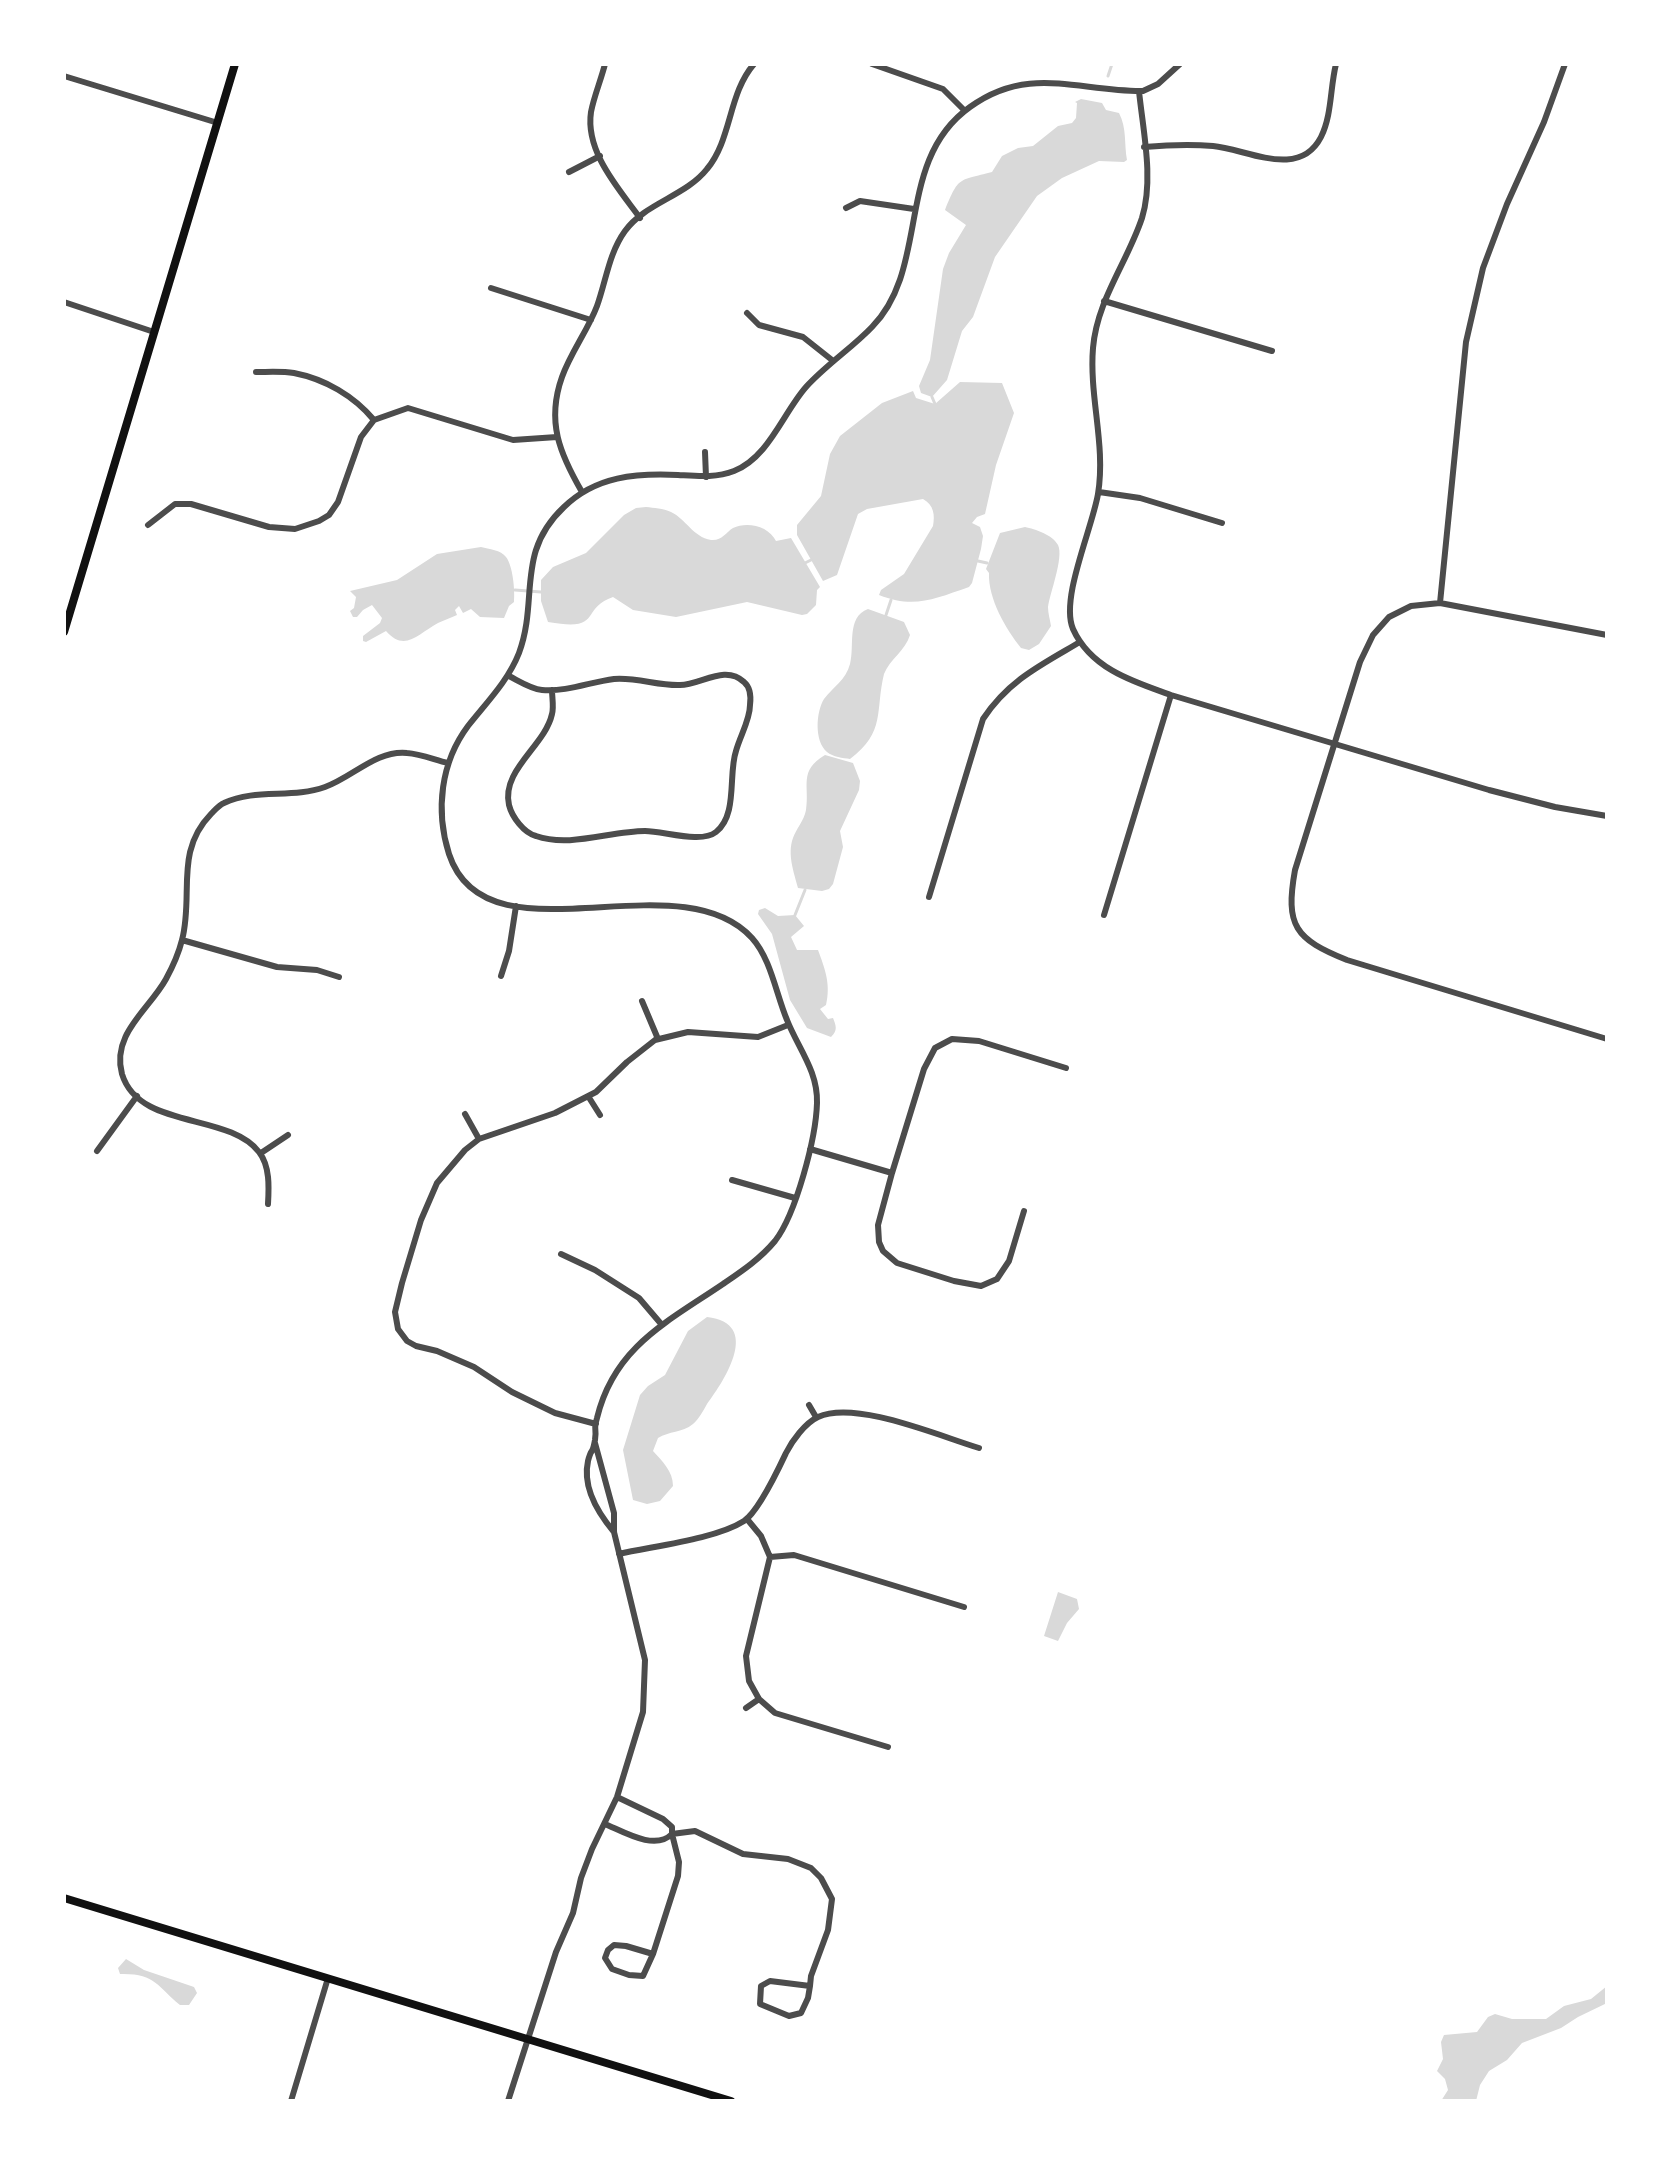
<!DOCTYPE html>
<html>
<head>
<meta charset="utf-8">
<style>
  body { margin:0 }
  #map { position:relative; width:1671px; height:2165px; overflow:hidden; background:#fff; font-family:"Nunito Sans",sans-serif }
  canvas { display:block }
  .frame { position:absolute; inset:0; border:66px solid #fff; pointer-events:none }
</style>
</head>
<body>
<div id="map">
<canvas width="1671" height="2165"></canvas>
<div class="frame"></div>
</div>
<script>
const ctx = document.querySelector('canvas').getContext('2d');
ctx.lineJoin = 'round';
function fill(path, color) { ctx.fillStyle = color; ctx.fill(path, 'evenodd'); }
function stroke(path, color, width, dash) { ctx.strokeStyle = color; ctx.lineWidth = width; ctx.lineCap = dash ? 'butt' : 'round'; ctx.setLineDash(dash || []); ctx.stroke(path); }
fill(new Path2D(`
  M1081,99L1102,103L1106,110L1119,113C1127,128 1124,144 1127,160L1124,162L1099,161L1062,178L1037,196L995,257L973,317L962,331L947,380L932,397L921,393L919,386L930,360L943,269L949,253L966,225L945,210C959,176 958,181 992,172L1002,156L1018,148L1033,146L1058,126L1072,123L1076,118L1077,103L1075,102Z
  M960,382L1002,383L1014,413L996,465L985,514L977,517L972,523L980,527L983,536L981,549L972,583L969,587C934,599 914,609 879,595L881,590L904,574L933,526C935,515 934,505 923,499L867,509L858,514L837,575L823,581L797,535V525L821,496L830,454L840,436L882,403L913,391L916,398L935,404Z
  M646,507C654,508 663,508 671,512C686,519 693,537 711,540C722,541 725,533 733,528C747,521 769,526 776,541L791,538L820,587L817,590L816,605L807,614L802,615L747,602L676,617L633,610L613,597C579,609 604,632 548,622L541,601V580L553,567L586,553L624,515L636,508Z
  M1025,527C1035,529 1053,535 1058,545C1064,557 1050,593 1048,607C1048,613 1050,620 1051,626L1039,644L1029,650L1021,648C1006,629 988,599 989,573L986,569L1000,533Z
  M481,547C489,549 501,550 506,557C513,566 515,590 514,602L509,606L504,618L480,617L471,609L463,613L459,606L455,610L457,615C451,618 444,620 438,623C419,633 405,653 386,631L366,642L363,641V636L380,623L382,618L372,605L363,610L357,617H353L350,611L354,608L356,597L350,591L397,580L437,554Z
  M868,609L904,622L910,635C905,651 890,659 884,674C875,711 886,732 850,759C843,758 833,757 827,752C814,741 816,712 824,699C833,687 846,680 850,664C855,646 846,617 868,609Z
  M825,755L853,763L860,781L859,790L840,831L843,847L833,884L829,889L822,891L798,888C794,873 787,854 793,838C796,829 804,821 806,810C810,786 798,771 825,755Z
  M765,908L778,916L795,915L804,926L791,937L797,950H818C825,969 831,984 826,1005L820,1009L828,1019L833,1018C836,1026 838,1030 831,1037L807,1028L790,1000L772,934L758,914L759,910Z
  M707,1317C762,1323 725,1380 707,1404C703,1411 699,1419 693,1424C682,1433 669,1431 658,1438L653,1451C662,1461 673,1471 673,1486L660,1501L647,1504L633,1500L623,1450L640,1395L648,1386L665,1375L688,1331Z
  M1058,1592L1077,1599L1079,1609L1067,1623L1058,1641L1044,1636Z
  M126,1959L144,1970L194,1987L197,1993L189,2005H180C157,1986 155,1973 120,1974L118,1968Z
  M1607,1986V2003L1578,2017L1561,2028L1522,2043L1507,2060L1489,2071L1480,2085L1476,2101H1441L1448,2090L1445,2079L1437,2071L1443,2059L1441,2042L1444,2035L1477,2032L1488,2017L1495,2014L1512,2019H1546L1564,2006L1591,1999Z`), '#d9d9d9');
stroke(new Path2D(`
  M1108,76L1112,64
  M932,397L935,404
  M978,561L987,563
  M805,563L811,560
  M515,590L541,592
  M886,615L891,600
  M795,915L805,890`), '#d9d9d9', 3);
stroke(new Path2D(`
  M605,64C601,80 594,96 591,112C585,152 619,189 640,218
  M872,64L943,89L965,111
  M64,76L218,123
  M1139,91C1143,131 1154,179 1142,218C1127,263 1097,300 1093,348C1089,397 1106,445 1098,494C1092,529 1060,599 1073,629C1091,669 1134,682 1171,695L1489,790L1555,807L1607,816
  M1144,147C1167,145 1190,144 1213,146C1247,149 1299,180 1321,137C1332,115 1330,88 1336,64
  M569,172L600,156
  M846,208L860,201L914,209
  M491,288L591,320
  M1104,301L1272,351
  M64,302L154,332
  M747,313L759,325L803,337L832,360
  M256,372C268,372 282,371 294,373C325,379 354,396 374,420
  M705,452L706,477
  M582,492C560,454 546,422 562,377C571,352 588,330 597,306C606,281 609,253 625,231C645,203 686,196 707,169C732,139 728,94 754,64
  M1099,492L1140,498L1222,523
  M148,525L175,504H191L269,527L295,529L319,521L329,515L338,502L361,437L374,420L408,408L513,440L557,437
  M1440,603L1466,342L1483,268L1507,204L1544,122L1565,64
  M1607,635L1440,603L1411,606L1389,617L1373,635L1360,662L1295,870C1285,926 1295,939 1347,960L1607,1039
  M509,676C519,681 531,689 542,690C567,692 590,682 614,679C636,677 659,686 680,685C701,685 725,664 744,682C750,687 751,697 750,705C750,720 740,736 736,751C728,774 738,815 716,832C701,844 664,831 645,831C610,831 570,848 536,836C524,833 512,817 509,805C501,770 545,746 552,714C554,707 552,697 552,690
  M929,897L983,719C1009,680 1041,665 1080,642
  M1104,915L1171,695
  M182,940L277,967L317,970L339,977
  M501,976L509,951L516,906
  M642,1001L658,1039
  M588,1096L600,1115
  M465,1114L479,1139
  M810,1149L892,1173
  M97,1151L137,1096
  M261,1153L288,1135
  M732,1180L795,1198
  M268,1204C269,1187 270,1166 259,1152C228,1112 139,1130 122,1074C111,1034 149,1010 166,979C172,968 179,952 182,940C194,895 174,852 211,814C215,810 219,805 224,803C256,788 292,799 325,787C353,777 376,750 407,753C421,754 435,760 448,763
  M1024,1211L1009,1261L997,1279L981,1286L954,1281L897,1263L883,1251L879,1242L878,1225L892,1173L924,1069L935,1048L952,1039L979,1041L1066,1068
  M561,1254L595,1270L639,1298L662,1325
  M809,1405L816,1417
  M596,1424L555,1413L512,1392L474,1367L437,1351L416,1346L407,1341L398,1329L395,1312L402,1283L421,1220L437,1183L465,1150L479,1139L555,1113L596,1092L627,1062L655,1040L688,1032L758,1037L788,1025
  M747,1519L761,1536L770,1557L746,1656L749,1681L759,1699L775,1713L888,1747
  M614,1532C598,1513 582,1488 588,1461C592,1445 592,1457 595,1440C597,1425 593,1432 597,1418C614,1347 667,1322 723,1284C742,1271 760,1259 775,1241C796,1214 816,1138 817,1103C818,1071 798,1048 787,1020C776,994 771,959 752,938C678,857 486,967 449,854C435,810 441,762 468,726C487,702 508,681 519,653C539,599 515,553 564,507C596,476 636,473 678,475C697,476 716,478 734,471C769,457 783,413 806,387C827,364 852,348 872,327C931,267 894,161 970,107C1029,64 1079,92 1143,91L1158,84L1180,64
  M619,1554C654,1546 716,1539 744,1521C759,1511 778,1470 786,1453C792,1441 805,1423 818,1417C856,1400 939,1436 979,1448
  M770,1557L794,1555L964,1607
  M746,1708L759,1699
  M605,1824C624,1832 655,1851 672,1834V1827L663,1819L617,1797
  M614,1945L626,1946L653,1954L643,1976L629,1975L612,1969L605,1958L608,1950Z
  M653,1954L678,1876L679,1862L672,1834L695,1831L743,1854L788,1859L811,1868L821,1878L832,1899L828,1930L811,1976L810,1986
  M770,1981L810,1986L808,1998L801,2013L789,2016L760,2004L761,1986Z
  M291,2101L328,1978
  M508,2101L556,1952L573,1913L581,1878L592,1849L617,1797L643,1712L645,1660L614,1532V1513L595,1443`), '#4c4c4c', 6);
stroke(new Path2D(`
  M64,632L235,64
  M64,1898L731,2101`), '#111', 8);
</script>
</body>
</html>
